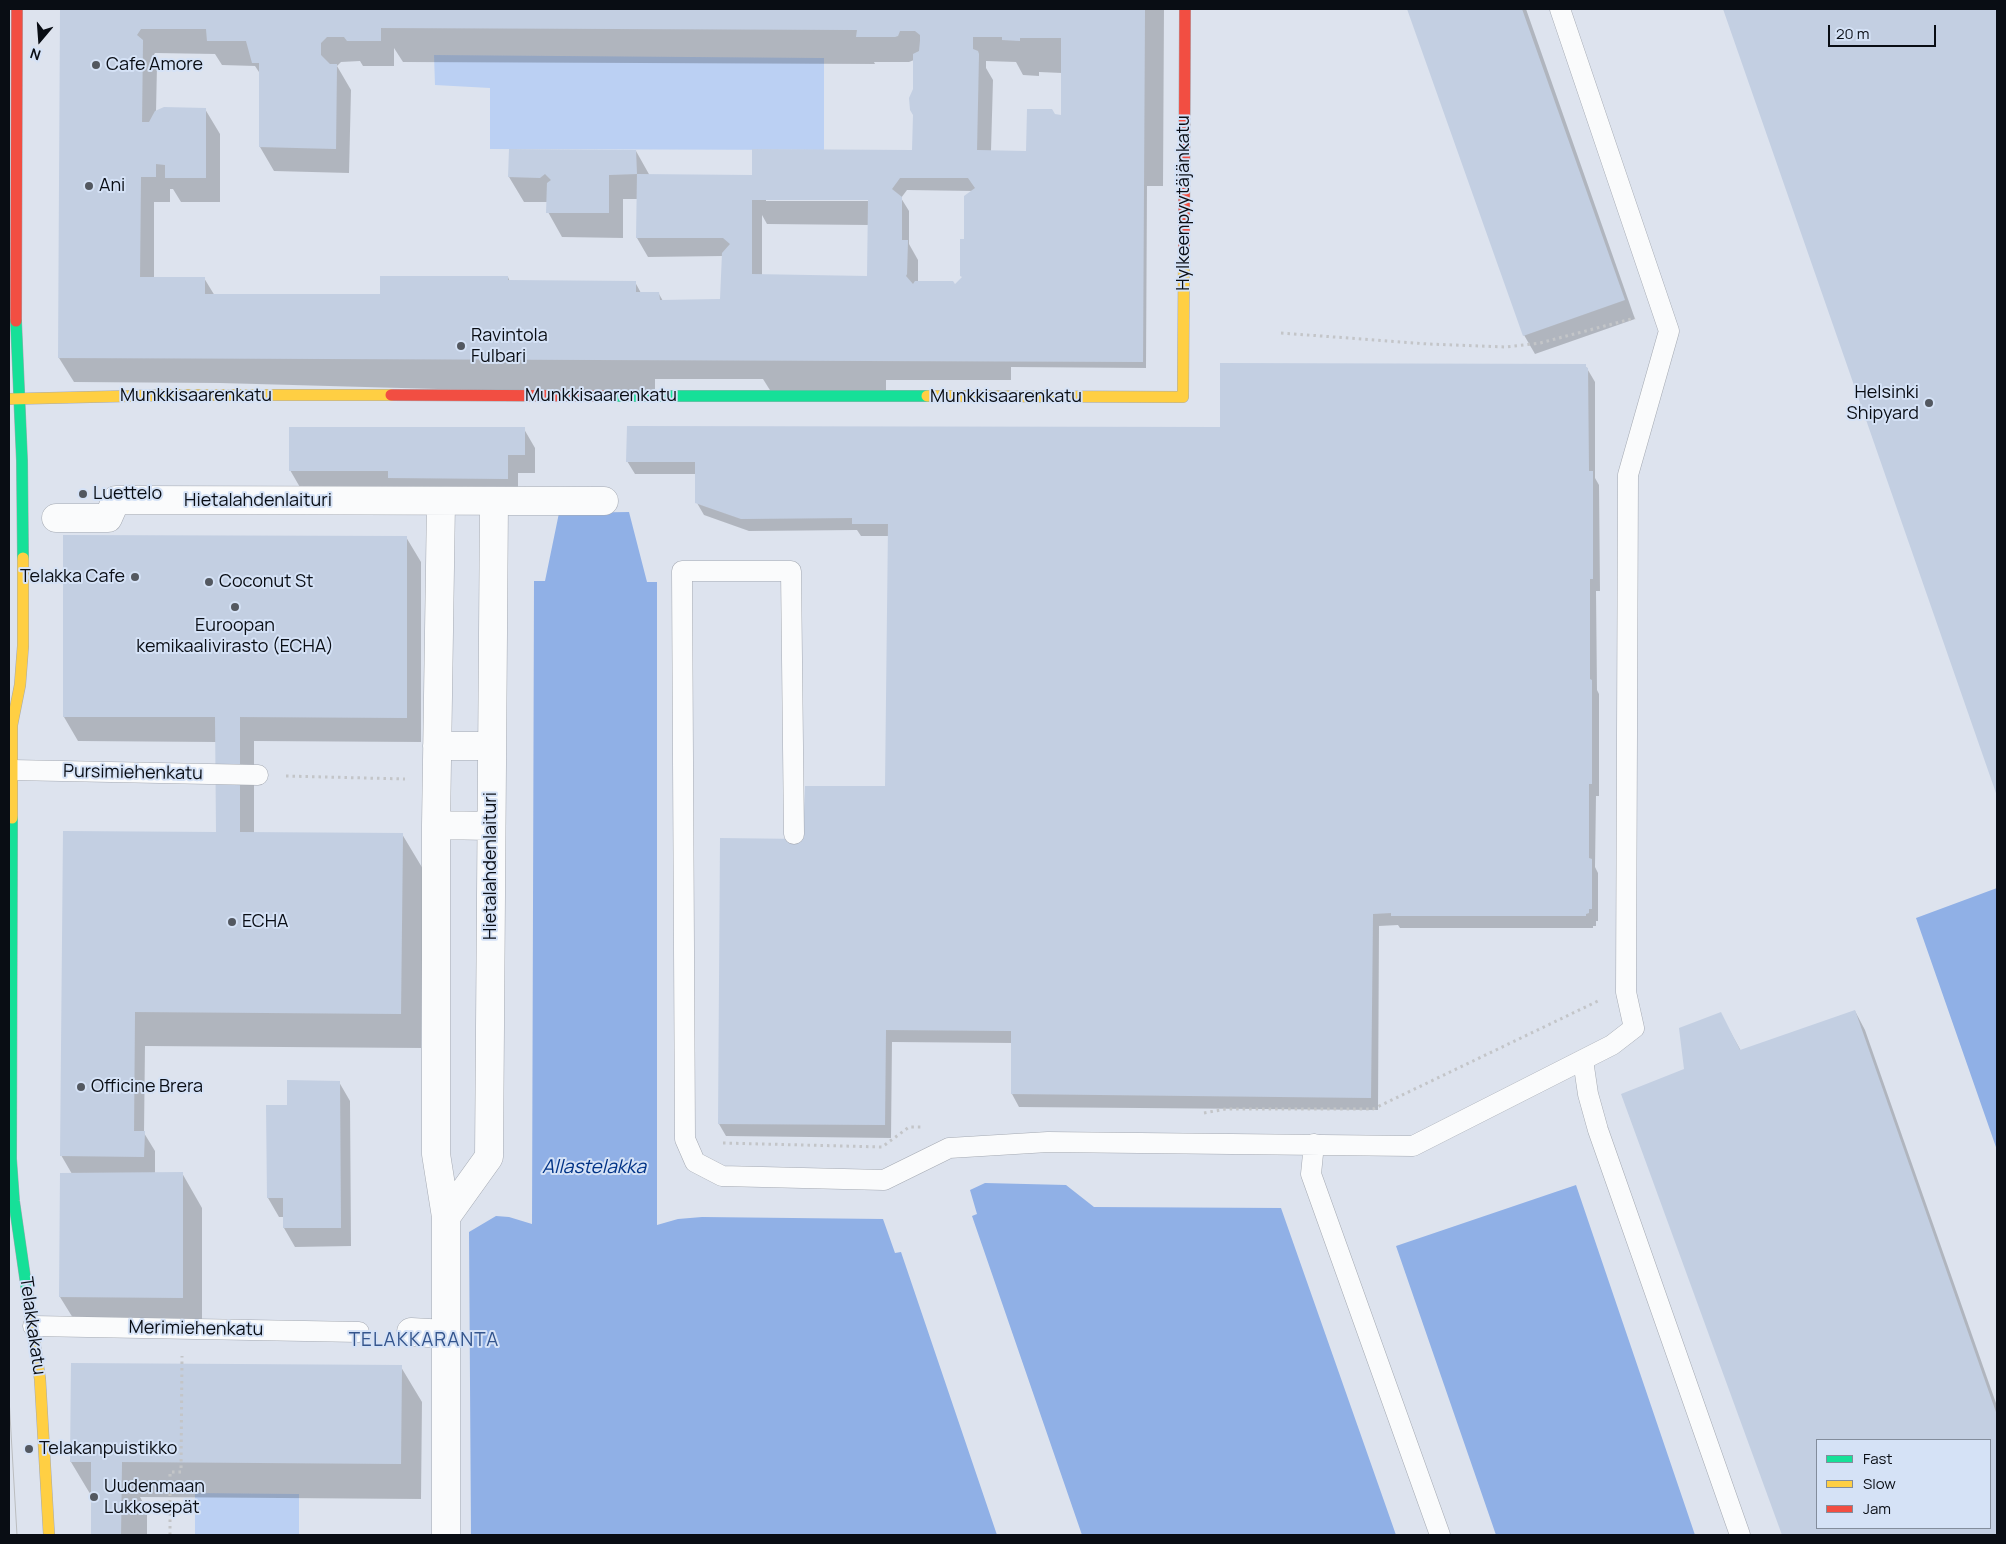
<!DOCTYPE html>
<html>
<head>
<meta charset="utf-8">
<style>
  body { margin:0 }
  #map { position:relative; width:2006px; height:1544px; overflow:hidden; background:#dde3ee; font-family:Manrope,sans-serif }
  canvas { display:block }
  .frame { position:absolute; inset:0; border:10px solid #090d14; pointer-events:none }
  .legend { position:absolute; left:1816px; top:1439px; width:175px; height:90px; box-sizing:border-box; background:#d5e2f6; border:1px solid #838d9c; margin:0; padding:6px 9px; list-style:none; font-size:15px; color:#090d14 }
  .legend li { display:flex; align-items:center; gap:10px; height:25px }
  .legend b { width:25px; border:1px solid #838d9c }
  .north { position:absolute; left:15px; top:15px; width:50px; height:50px; -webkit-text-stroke:4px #d5e2f6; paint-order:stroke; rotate:198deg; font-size:14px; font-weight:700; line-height:20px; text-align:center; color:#090d14 }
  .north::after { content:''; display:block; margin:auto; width:18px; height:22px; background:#090d14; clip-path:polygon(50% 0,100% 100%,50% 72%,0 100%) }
  .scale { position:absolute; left:1828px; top:25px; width:108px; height:22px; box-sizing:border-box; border:2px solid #090d14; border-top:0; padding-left:6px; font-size:15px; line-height:18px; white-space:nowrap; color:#090d14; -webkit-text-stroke:4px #d5e2f6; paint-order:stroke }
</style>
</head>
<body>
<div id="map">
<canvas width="2006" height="1544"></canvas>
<div class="frame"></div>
<ul class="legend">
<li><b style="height:6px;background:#16e098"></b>Fast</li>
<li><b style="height:6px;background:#ffcf43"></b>Slow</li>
<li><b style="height:6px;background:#f24e42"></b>Jam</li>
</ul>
<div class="north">N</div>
<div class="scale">20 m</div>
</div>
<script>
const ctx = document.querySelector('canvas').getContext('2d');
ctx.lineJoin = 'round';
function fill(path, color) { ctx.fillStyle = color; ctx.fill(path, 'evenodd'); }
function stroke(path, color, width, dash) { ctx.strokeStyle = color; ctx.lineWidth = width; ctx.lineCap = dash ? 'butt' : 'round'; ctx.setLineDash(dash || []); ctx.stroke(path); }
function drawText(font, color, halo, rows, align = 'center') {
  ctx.font = font + ' Manrope,sans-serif'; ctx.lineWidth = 4; ctx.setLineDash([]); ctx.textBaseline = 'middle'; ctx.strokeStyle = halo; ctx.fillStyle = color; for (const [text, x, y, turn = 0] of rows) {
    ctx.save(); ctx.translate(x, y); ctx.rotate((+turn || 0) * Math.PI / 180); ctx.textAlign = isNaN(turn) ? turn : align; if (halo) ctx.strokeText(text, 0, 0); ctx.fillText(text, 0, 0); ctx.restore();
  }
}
fill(new Path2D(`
  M434,55L824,58V150L490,149V88L435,85Z
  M195,1493L299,1494V1535H195Z`), '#bbd0f3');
fill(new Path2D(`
  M629,512L647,582H657V1225L678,1219L702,1217L883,1219L895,1253L901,1252L997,1535H471L469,1232L496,1216L509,1217L532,1224L534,581H545L559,513Z
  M1997,888V1150L1916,918Z
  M985,1183L1066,1185L1094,1207L1281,1208L1396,1535H1082L972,1216L977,1214L970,1190Z
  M1576,1185L1695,1535H1496L1396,1246Z`), '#90b0e6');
fill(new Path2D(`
  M61,9H1164L1163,186H1147L1146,368L1011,367V380H886V396L773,395L763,379H655V395L220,383L74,382L59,358ZM394,48L403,62L875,64L874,62H909L914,60L913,151L751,176H650L636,151L510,150L509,177L524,202H548V212L562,237L623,238V199H638L637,238L648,257L723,256L722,301H663L659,294L641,293L635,282H510L508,277L381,296H215L204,278H154V202H170V189H173L181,202H220V134L205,109L156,112L157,66L152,58L155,53L215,54L222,65L255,66L261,75L260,147L274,171L349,173L351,90L337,66L341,62L360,61L363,66H394ZM986,61L1016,62L1023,75L1039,76V72L1062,73V117L1054,115L1027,152L991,151L993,80L986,68ZM907,190L973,191L963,278L955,285L918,282V260L909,244V211L901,198ZM766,199H874V201H766ZM762,215L767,224L868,225V277L762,276Z
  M1408,9H1526L1635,319L1535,354L1524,335Z
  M1724,9H1997V793Z
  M1585,365L1595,382V478L1599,485L1600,591H1596L1597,690L1599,694V796H1596L1595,867L1598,873V921H1596V926H1593V928H1400L1398,925L1379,926L1378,1110L1019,1107L1012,1094L1013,1043L892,1042L891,1138L726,1136L719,1124L805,840L887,788L889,536H861L857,530L749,531L704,515L697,503V474H635L627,461L1222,428Z
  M524,429L535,448V473H518V497L301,489L290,470Z
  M406,537L421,562V742L254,741V833L402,834L423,869L421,1048L145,1046L144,1133L155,1151V1174L182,1173L202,1208V1332L81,1331L60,1297L72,1174L61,1155L218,833L216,742L78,741L64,717Z
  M1855,1011L1865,1030L1997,1406V1535H1783L1622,1095L1685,1070L1720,1013L1741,1051ZM1817,1440H1990V1528H1817Z
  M339,1082L350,1101L351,1246L295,1247L284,1228V1217H279L268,1198Z
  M401,1367L422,1402L421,1499L140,1497L147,1510V1535H92V1497L71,1462Z`), '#0003');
fill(new Path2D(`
  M60,9H1145L1143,362L58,358ZM381,28L857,30L856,37H895L898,36L900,31H915L920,35V41L919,51L913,54V89L909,98L910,110L913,115L912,150L752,149V175L637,174L636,238H723L730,244L722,253L720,299L660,300L659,292H636V281L508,280V276H380V294H205V277H140L141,177H156V164L165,165V178H206V108L164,107L155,111L149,122H142L143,40L137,35L141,29H206L207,41H246L252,63H259V147L336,149L337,64H330L321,55V43L327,37H344L347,41H381ZM973,37H1002V40L1020,41V38H1061V115L1055,114L1052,109H1027L1026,151L977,150L979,54L978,51L973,49ZM900,178H968L975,188L964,196V239H960V276L962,277L955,284L953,281H915L913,284L906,276L907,274L908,240H902V197L892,189ZM752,200H868L867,276L752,274Z
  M1407,9H1522L1625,300L1523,336Z
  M1723,9H1997V796Z
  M509,149L636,150L637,174L609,175V213H546L547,183L551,180L545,174L540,178L508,177Z
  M1220,363L1586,364V367L1588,368L1589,471H1593V579H1590V679L1592,680V784H1589V858L1592,859V909H1589V913L1586,914V916H1391V913L1373,914L1371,1098L1011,1094V1031L886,1030L885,1125L718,1124L720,838L803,839L805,786H885L888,524H852V518L741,519L695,503V462H626L627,426L1220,427Z
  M289,427H525V455H508V479L388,478V471H289Z
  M63,535L407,536V718L240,717V832L403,833L401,1014L135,1012L134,1131H145L144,1157L60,1156L63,831L216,832L215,717H63Z
  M1855,1010L1997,1415V1535H1782L1621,1094L1684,1069L1679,1028L1721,1012L1740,1050ZM1817,1440H1990V1528H1817Z
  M287,1080L340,1081L341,1228H283V1198H267L266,1105H287Z
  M183,1172V1298L59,1297L60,1173Z
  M71,1363L402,1365L401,1464L122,1462L121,1535H91V1462H70Z`), '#c3cfe2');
const lane = new Path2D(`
  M12,770L258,775
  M794,834L791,571H682L685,1139L695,1162L722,1176L884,1180L949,1148L1048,1142L1413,1146L1612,1045L1634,1028L1626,992L1628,475L1669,331L1560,9
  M1583,1060L1588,1094L1598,1130L1740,1535
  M1314,1144L1311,1174L1440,1535
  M33,1326L359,1332`);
const street = new Path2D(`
  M441,502L436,825V1154L446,1217
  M56,518H108L116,500L604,501
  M437,746H492
  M436,825L491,826
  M411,1332L446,1334
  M446,1535V1217L489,1157L494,502`);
const fast = new Path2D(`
  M16,321L22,461L23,558
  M610,396H927
  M12,818L11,1159L14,1201L30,1312`);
const slow = new Path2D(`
  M927,396L1183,397L1184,248
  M9,399L171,395H391
  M12,818V725L20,685L23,646V558
  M30,1312L40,1379L49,1535`);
const jam = new Path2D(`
  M1184,248L1185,9
  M16,321L17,9
  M391,395L610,396`);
stroke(lane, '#a4a9b2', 21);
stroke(street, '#a4a9b2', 29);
stroke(fast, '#a4a9b2', 12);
stroke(slow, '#a4a9b2', 12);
stroke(jam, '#a4a9b2', 12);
stroke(new Path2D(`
  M1281,333L1428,344L1506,347L1540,343L1635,318
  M286,776L405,779
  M1204,1113L1226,1109H1373L1598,1001
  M723,1143L882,1147L909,1127H922
  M170,1535V1472H181L182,1356`), '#c3c5c8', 3, [2.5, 4]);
stroke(lane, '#fafbfc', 20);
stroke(street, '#fafbfc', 28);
stroke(fast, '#16e098', 11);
stroke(slow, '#ffcf43', 11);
stroke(jam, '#f24e42', 11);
stroke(new Path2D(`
  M9,1398L17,1535`), '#bbbdbf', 1);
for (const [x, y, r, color] of [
  [96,65,5,"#535860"],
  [89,186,5,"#535860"],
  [461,346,5,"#535860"],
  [1929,403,5,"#535860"],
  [83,494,5,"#535860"],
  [135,577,5,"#535860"],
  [209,582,5,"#535860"],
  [235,607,5,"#535860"],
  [232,922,5,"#535860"],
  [81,1087,5,"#535860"],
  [29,1449,5,"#535860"],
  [94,1497,5,"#535860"]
]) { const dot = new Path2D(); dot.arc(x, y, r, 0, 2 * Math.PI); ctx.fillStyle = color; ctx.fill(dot); stroke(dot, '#d5e2f6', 2); }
drawText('18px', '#090d14', '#d5e2f6', [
  ["Cafe Amore",106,65],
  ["Ani",99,186],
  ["Ravintola",471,336],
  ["Fulbari",471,357],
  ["Helsinki",1919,393,"right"],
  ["Shipyard",1919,414,"right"],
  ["Luettelo",93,494],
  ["Telakka Cafe",125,577,"right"],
  ["Coconut St",219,582],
  ["Euroopan",235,626,"center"],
  ["kemikaalivirasto (ECHA)",235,647,"center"],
  ["ECHA",242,922],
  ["Officine Brera",91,1087],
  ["Telakanpuistikko",39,1449],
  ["Uudenmaan",104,1487],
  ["Lukkosepät",104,1508]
], 'left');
drawText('18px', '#090d14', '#d5e2f6', [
  ["Hylkeenpyytäjänkatu",1184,203,-90],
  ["Munkkisaarenkatu",196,396],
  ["Munkkisaarenkatu",601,396],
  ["Munkkisaarenkatu",1006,397],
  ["Hietalahdenlaituri",258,501],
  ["Pursimiehenkatu",133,773,1],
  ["Hietalahdenlaituri",491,866,-90],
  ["Telakkakatu",32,1326,82],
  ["Merimiehenkatu",196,1329,1]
]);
drawText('italic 19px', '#013386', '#d5e2f6', [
  ["Allastelakka",594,1168]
]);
ctx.letterSpacing = '1px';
drawText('19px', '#34558d', '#d5e2f6', [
  ["TELAKKARANTA",424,1341]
]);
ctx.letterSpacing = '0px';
</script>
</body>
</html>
